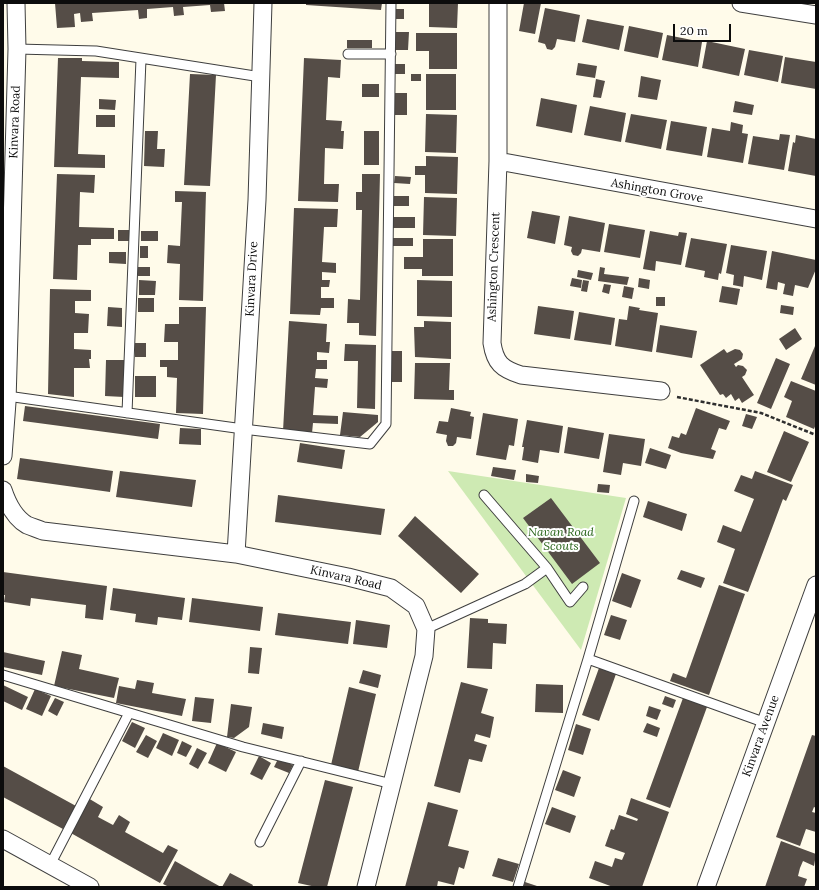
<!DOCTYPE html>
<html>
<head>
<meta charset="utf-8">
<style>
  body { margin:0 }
  #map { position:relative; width:819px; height:890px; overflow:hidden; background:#fffbea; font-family:Lora,serif }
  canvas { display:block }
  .frame { position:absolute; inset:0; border:4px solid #0c0c0c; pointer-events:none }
  .scale { position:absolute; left:673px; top:24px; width:58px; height:18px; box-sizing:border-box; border:2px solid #0c0c0c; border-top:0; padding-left:5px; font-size:12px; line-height:14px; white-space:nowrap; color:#0c0c0c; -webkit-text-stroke:3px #fff; paint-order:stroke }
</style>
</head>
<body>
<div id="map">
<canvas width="819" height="890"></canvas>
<div class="frame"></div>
<div class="scale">20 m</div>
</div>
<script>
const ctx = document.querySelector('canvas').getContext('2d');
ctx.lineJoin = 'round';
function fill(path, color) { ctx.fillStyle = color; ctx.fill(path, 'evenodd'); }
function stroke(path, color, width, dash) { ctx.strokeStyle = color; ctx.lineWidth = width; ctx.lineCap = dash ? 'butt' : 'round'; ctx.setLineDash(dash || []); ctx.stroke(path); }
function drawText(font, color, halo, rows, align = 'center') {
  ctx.font = font + ' Lora,serif'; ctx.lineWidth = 4; ctx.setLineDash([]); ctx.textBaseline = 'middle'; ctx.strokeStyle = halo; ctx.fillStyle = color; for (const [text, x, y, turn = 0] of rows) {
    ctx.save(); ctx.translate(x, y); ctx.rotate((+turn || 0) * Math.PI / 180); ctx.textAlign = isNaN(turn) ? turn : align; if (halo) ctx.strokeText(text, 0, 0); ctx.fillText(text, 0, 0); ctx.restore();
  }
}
fill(new Path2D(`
  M448,471L626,498L581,650Z`), '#ceeab3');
fill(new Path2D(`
  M55,3H224L225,11L211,12L210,5L183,7L184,15L174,16L173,7L147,9V18L139,19L138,10L92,13L93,21L81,22L80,13L74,14L75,27L57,28Z
  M306,3H382L381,10L306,5Z
  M429,3H458L457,28L429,27Z
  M524,3H541L535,34L519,31Z
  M545,8L580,15L575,42L557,39L555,47L552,50L547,49L545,44L538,42Z
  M394,9H404V19H394Z
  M587,19L624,26L619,50L582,42Z
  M629,26L663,33L658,58L624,51Z
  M393,32H409L408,50H393Z
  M416,33H457V69H429V51H416Z
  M667,35L702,42L698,67L662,60Z
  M347,40H372V48H347Z
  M707,41L745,49L739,76L702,68Z
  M749,50L783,56L778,82L744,75Z
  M785,57L816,62V89L781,83Z
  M58,58H82V61L119,62V78L81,77L78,154L105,155V168L54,167Z
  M304,58L341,60L340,78L328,77L326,120L342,121L341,131H344L343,149L325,148L324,184H339L338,202L298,201Z
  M578,63L597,66L595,78L576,75Z
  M395,64H405V74H395Z
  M190,74L216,75L210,186L184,185Z
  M411,74H421V81H411Z
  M426,74H456V110H426Z
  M641,76L661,80L657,100L638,97Z
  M596,79L605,81L601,98L593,97Z
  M362,84H379V97H362Z
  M394,93H407V115H394Z
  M541,98L577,105L572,133L536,126Z
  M99,99L116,100L115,110L99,109Z
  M735,101L754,105L752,115L733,112Z
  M590,106L626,113L621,142L584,135Z
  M426,114L457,115L456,153L425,152Z
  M631,114L667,120L661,149L625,142Z
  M96,115H115V127H96Z
  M671,121L707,127L702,156L666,150Z
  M731,122L743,125L742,133L748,134L743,163L707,157L712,128L730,131Z
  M145,131H158L157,149H165L164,167L144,166Z
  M364,131H379V165H364Z
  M780,134L790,135L784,170L748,164L753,136L779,140Z
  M796,135L816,139V176L788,171L793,142L795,143Z
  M426,156L458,157L457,194L425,193V175H415V166H426Z
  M57,174L95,175L94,193L80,192L79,227L114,228V239H91V245H78L77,280L53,279Z
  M362,174H380L376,336L359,335V323H347L348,299L360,300L362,210H356V192H362Z
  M395,176L411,177L410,184L394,183Z
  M175,191L206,192L203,301L179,300L180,264L167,263L168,245L180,246L182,202H175Z
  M393,196H409V206H393Z
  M424,197L457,198L456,236L423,235Z
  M294,208L338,209L337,227H324L322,262L336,263V273L322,272V280H330L329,287H321V298H334V308H321L320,315L290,314Z
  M532,211L560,216L555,244L527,238Z
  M569,216L605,223L600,252L582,249L581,253L578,256L573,255L571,251L572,247L564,245Z
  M393,217H415V228H393Z
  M609,224L645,230L640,258L604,252Z
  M118,230H129V241H118Z
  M141,231H158V241H141Z
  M650,231L678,236L679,232L687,233L681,265L656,261L655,271L643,269Z
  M393,238H413V246H393Z
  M691,238L727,244L721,274L719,273L718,280L704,277L705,271L685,267Z
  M423,239H453V276H422V269H404V257H423Z
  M731,245L767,251L762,280L744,276L743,287L733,285L734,275L726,273Z
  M140,246H148V258H140Z
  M772,251L816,260V269L808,288L795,285L793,296L783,294L785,284L778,282L777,290L766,288Z
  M109,252H126V264L109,263Z
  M138,267H150V276H138Z
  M600,267L605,268L604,274L629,277L627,285L598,281Z
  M578,270L593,273L591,280L577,277Z
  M572,278L582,280L581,288L570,286Z
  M639,278L650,280L649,289L638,287Z
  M139,280L156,281L155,295H139Z
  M417,280L452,281V317L417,316Z
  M583,280L589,281L587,292L581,291Z
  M604,284L611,285L609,294L602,292Z
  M624,286L634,288L632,299L622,297Z
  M722,286L740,289L737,305L719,302Z
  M50,289L91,290V301H75V313L89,314L88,333H74V349L91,350V359H89L90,368H74V397L48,394Z
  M656,297H665V306H656Z
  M138,298H154V312H138Z
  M781,305L794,307L793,315L780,313Z
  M538,306L574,311L570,339L534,334Z
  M629,306L640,308L639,310L658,313L652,352L615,346L619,319L627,320Z
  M108,307L122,308V327L107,326Z
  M179,307H206L203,414L176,413L177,378L167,377V367H160V360H178V342H164L165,324H179Z
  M579,312L615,318L611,345L574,340Z
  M289,321L327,324L326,342H330L329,353L317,352V360H327V369H316L315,378L328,379L327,388L315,387L313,415L338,416V424L313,423L312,433L283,431Z
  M424,321L451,322V359L415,357L414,327H424Z
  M660,325L697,331L692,358L656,352Z
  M795,328L802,339L786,350L779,339Z
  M135,343H146V357H135Z
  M345,344L376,345L375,409L357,408L358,361H344Z
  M815,346H816V385L801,379Z
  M724,349L727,353L735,349L740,350L743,354L742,359L734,364L736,367L738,365L743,366L747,370L745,375L742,377L754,395L742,403L739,398L735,401L731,394L726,398L723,394L720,395L700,365Z
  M390,351H402V382H390Z
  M776,358L790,364L771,409L757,403Z
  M106,360H125L124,397L105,396Z
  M415,363H450L449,390H454V400L414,399Z
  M135,376H156V397H135Z
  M791,381L816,391V424L814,429L786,417L792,401L784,397Z
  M25,406L160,424L158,439L23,421Z
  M451,408L471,412L470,416L474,417L471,439L457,437L456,443L453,446H448L446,441L447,435L436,433L439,421L448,422Z
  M696,408L730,421L726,430L719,428L711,449L716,451L713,459L681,453L668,448L672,436L679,438L681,433L686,435Z
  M343,412L378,415V422L360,437L340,435Z
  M483,413L518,419L514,446L509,445L506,460L476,455Z
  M746,414L757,417L752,429L742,426Z
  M527,420L563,426L559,453L540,450L538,463L522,460L524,447H522Z
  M568,427L604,433L599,459L564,453Z
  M180,428L201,429V445L179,444Z
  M784,431L809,442L791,482L767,472Z
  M609,434L645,439L641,466L623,463L621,475L603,472Z
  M300,443L345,450L342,469L297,462Z
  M650,448L671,455L666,469L645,463Z
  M20,458L113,471L110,492L17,479Z
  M493,467L516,470L514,480L491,476Z
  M120,471L196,480L192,507L116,497Z
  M755,471L793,485L786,501L783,499L748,592L723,583L735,549L717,542L723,525L741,532L754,499L734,491L741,475L752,479Z
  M526,474L539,476L538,483L526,482Z
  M598,484L610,485L609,493L597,492Z
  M278,495L385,509L381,535L275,522Z
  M551,498L600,563L572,584L523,518Z
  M648,501L687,514L682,531L643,517Z
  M415,516L479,574L461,593L398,536Z
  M681,570L705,578L701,588L677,579Z
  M3,572L107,586L103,620L85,618L86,605L31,598L30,606L4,602L5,595H3Z
  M622,573L641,580L631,608L612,601Z
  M719,585L745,594L709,695L670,681L673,673L686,678Z
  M113,588L185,598L182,620L158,617L157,625L135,622L136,614L110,610Z
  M192,598L263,607L260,631L189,622Z
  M278,613L351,622L348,644L275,635Z
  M611,615L627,620L620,640L604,635Z
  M470,618L488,619V623L507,624L506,644L493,643L492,669L467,668Z
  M356,620L390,625L387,648L353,644Z
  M250,647L262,648L259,674L248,673Z
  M62,651L82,655L79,669L119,678L114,698L54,686Z
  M3,652L45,661L42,675L3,667Z
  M599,668L616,674L599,721L582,715Z
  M363,670L381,675L378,688L359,683Z
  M137,680L154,683L152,693L186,699L182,716L116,703L119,686L135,689Z
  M461,682L488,689L481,713L494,717L490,738L476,734L474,741L487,745L482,762L469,759L460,793L434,786Z
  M536,684L563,685V713L535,712Z
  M3,685L28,697L22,710L3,701Z
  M349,687L376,694L358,772L331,765Z
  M35,689L51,696L42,716L26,709Z
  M665,696L676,700L673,708L662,704Z
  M195,697L214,699L211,723L192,721Z
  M55,698L64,702L57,716L48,711Z
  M683,698L707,707L670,808L646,799Z
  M231,704L252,707L249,727L234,738L227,737Z
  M649,706L661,710L657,720L646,716Z
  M132,722L145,728L135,748L122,741Z
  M263,723L284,727L282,739L261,734Z
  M647,723L660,728L657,737L643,732Z
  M576,724L591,729L583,755L568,750Z
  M163,733L179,740L172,756L156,748Z
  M146,735L157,741L148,758L136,752Z
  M812,735L816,736V808L814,807L812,812L816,813V832L806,829L800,846L776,837Z
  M182,741L192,746L186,757L177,753Z
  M217,743L236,752L226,772L208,763Z
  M197,748L207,753L198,769L189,764Z
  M259,756L271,763L262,780L250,774Z
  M278,759L293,765L289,773L274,767Z
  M3,766L76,806L63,829L3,797Z
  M563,770L581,777L574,797L555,790Z
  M325,780L353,787L327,887H316L298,883Z
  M88,798L103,807L98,817L113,825L119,815L130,822L125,832L163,853L168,845L178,850L160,883L69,832Z
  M631,798L669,812L642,887H613L589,878L595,861L612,867L615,858L622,860L625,853L605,846L611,829L614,830L619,815L637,821L638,819L626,814Z
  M428,802L458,810L448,846L469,851L464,869L459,867L454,885L438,881L437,887H405Z
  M552,807L576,816L570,833L545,824Z
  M781,841L816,854L814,866L803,861L800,868L798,876L807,879L804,887H765Z
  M498,858L519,864L513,882L492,876Z
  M175,861L203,877L221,887H169L163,884Z
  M230,873L253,885L252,887H222Z
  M525,882L540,887H523Z`), '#554d47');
const lane = new Path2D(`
  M17,49L96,51L261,77
  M348,54H391
  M7,396L243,429L370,444L386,424L391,3
  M127,413L141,59
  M484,495L547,568L570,602L583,587
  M426,629L525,584L547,568
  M588,659L766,723
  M3,675L243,747L392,784
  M260,842L301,761
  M50,865L129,713
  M518,887L588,659L634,501`);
const street = new Path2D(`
  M498,3V161L492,343C495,363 502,369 521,375L661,391
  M741,3L816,15
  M498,161L816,219
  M3,456L7,402L17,49L16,3
  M3,490C7,502 15,518 27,525C32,527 38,529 43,531L236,554L348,577L391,588L416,606L426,629L424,656L366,887
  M236,554L257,200L263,3
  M3,839L90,887
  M706,887L816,585`);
stroke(lane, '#3f3f3f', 11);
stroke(street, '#3f3f3f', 19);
stroke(new Path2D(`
  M677,397L761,413L816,435`), '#2e2e2e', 2.5, [4, 2]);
stroke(lane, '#fff', 9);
stroke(street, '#fff', 17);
drawText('12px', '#0c0c0c', '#fff', [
  ["Kinvara Road",15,122,-88],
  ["Ashington Grove",657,191,10],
  ["Ashington Crescent",494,267,-88],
  ["Kinvara Drive",252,279,-87],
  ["Kinvara Road",346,578,13],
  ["Kinvara Avenue",761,736,-70]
]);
drawText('italic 12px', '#28651a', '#fff', [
  ["Navan Road",561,533],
  ["Scouts",561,547]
]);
</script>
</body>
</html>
